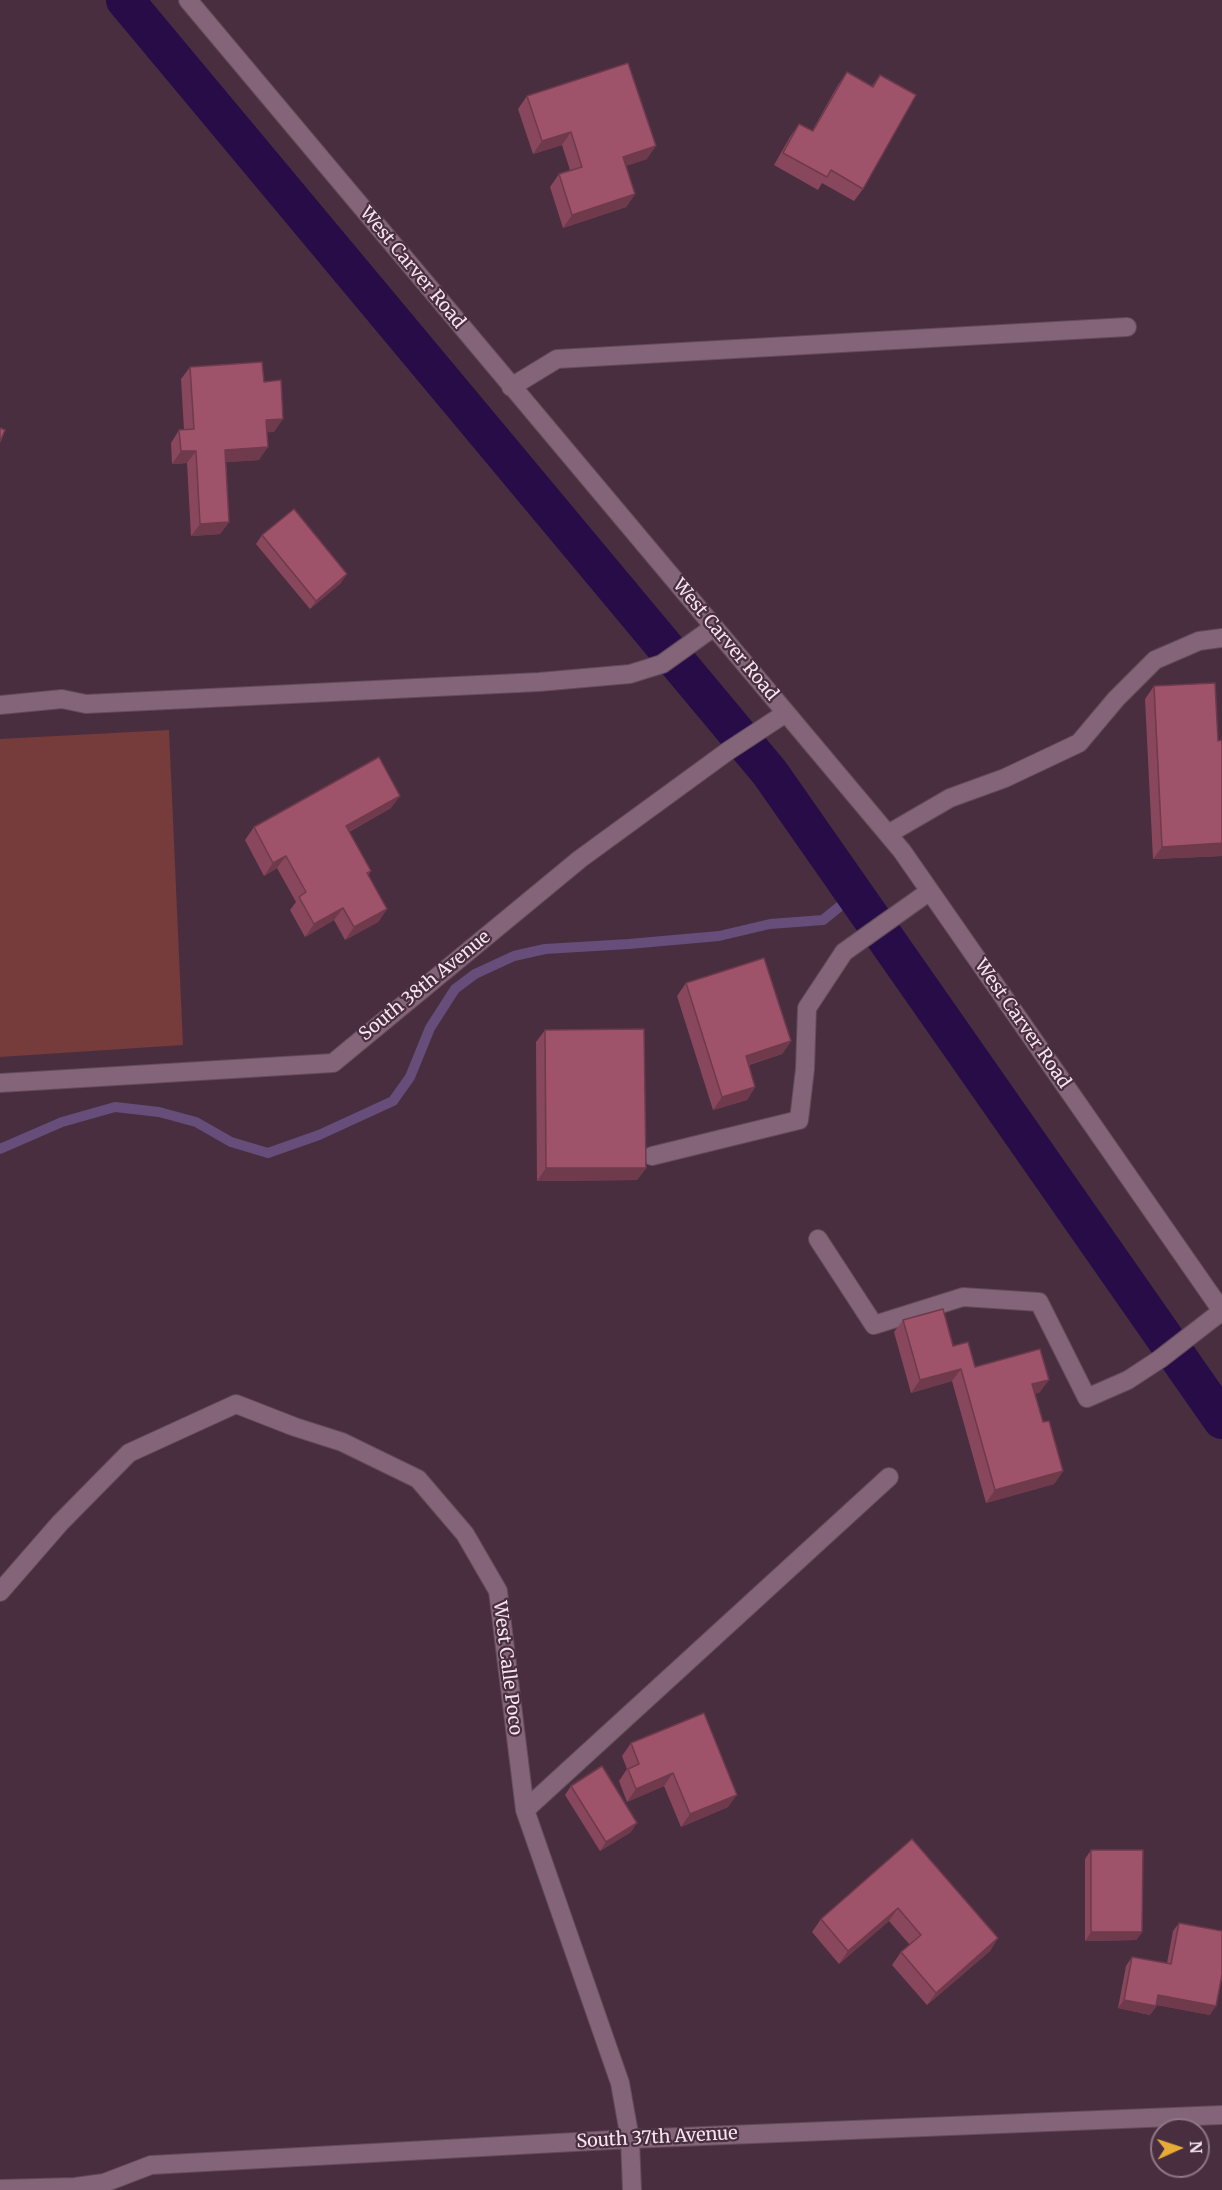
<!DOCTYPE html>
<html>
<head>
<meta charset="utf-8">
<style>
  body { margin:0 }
  #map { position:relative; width:1222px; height:2190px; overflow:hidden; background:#492e40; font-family:Merriweather,serif }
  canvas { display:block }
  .north { position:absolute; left:1150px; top:2118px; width:60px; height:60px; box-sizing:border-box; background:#492e40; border:2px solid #8e7786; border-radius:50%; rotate:87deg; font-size:16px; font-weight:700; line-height:24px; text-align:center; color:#f6e4ef }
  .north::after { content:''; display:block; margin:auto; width:21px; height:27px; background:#e6ac36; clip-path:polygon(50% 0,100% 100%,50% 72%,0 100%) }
</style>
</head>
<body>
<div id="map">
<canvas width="1222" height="2190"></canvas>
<div class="north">N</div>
</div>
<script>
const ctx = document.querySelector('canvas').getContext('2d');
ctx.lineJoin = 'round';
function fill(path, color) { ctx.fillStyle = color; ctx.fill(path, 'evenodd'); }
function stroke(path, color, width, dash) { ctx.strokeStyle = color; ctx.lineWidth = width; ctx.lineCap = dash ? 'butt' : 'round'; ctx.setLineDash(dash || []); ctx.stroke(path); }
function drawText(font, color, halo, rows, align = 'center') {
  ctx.font = font + ' Merriweather,serif'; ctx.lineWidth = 4.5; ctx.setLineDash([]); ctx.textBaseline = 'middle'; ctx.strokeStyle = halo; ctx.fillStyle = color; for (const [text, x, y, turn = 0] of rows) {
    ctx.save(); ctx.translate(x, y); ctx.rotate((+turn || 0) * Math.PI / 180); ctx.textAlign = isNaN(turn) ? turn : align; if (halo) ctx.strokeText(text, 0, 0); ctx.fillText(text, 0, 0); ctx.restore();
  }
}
fill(new Path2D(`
  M169,730L183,1045L0,1057V739Z`), '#763b3b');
stroke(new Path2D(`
  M0,1149L62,1122L115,1107L159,1112L196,1122L231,1142L268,1153L319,1135L393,1101L410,1077L430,1028L455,989L475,974L514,956L545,949L629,944L719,936L770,924L823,920L855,894`), '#664d7a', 10);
stroke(new Path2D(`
  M125,0L770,773L1222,1420`), '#280c48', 38);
const minor = new Path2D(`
  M188,0L902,851L1222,1311
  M511,387L557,359L1127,327
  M0,705L62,699L86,704L539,682L630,674L662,664L714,627
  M888,834L950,798L1005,778L1079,743L1116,699L1155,660L1199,641L1222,638
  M0,1083L333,1063L580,859L728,751L786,713
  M652,1156L799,1120L805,1069L807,1008L844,952L930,891
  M818,1239L874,1325L963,1297L1039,1302L1087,1398L1128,1380L1160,1359L1222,1311
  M0,1592L60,1523L129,1453L236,1404L295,1427L342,1442L418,1479L465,1534L498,1591L525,1810
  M0,2189L75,2187L104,2183
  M99,2190L104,2183L151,2165L630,2139L1222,2115
  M632,2190L630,2139L620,2083L525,1810L889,1477`);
stroke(minor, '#624b5a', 20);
stroke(minor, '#836478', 18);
fill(new Path2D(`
  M847,72L872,86L880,75L863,189L854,201L822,183L818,190L774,165L790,137L799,124L812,131L838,85Z
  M527,96L647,159L625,166L635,194L626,207L563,228L550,187L559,174L570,170L562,145L533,154L518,109Z
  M190,367L264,382L274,432H267L259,460L226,462L229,522L220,534L191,536L187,463L172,464L171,443L179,430H184L181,379Z
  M262,535L341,583L310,609L256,544Z
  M1154,686L1222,856L1153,859L1145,699Z
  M391,808L349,832L371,871L368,875L387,909L378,922L345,940L334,920L305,937L290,910L296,902L277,868L264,876L245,840L254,827Z
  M686,983L791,1041L782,1054L749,1065L755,1087L747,1100L713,1110L677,996Z
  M545,1030L646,1168L637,1180L537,1181L536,1042Z
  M903,1320L953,1346L975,1367L1040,1392L1035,1394L1043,1422L1063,1471L1054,1484L986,1503L952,1381L911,1393L894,1332Z
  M631,1743L728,1807L681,1827L664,1786L627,1802L619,1781L627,1769L622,1756Z
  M571,1786L631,1832L600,1851L565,1795Z
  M912,1839L998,1938L990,1951L927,2005L892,1965L901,1952L910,1945L889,1921L839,1964L812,1932L821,1919Z
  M1091,1850L1142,1932L1136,1940L1085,1941V1859Z
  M1179,1923L1210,2015L1157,2005L1150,2015L1118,2008L1126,1966L1132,1957L1167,1963L1173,1931Z`), '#88475c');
fill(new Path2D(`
  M571,132L562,145L533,154L542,141Z
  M656,146L647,159L614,170L623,157Z
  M635,194L626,207L563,228L572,215Z
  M283,419L274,432L257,433L266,420Z
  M268,447L259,460L216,463L225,450Z
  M181,451H196L187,463L172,464Z
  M229,522L220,534L191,536L200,524Z
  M347,574L341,583L310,609L316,601Z
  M400,796L391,808L337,838L346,826Z
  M1222,843V856L1153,859L1162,847Z
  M286,856L277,868L264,876L273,863Z
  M343,908L334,920L305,937L314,924Z
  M387,909L378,922L345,940L354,927Z
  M791,1041L782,1054L737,1068L746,1056Z
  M755,1087L747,1100L713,1110L722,1097Z
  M546,1168H646L637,1180L537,1181Z
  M961,1369L952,1381L911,1393L920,1380Z
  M1049,1380L1040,1392L1023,1397L1032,1384Z
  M1063,1471L1054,1484L986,1503L995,1490Z
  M673,1773L664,1786L627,1802L636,1789Z
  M737,1795L728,1807L681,1827L690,1814Z
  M637,1823L631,1832L600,1851L606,1842Z
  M898,1908L889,1921L839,1964L848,1951Z
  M1091,1932H1142L1136,1940L1085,1941Z
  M998,1938L990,1951L927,2005L936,1993Z
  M1158,1995L1216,2006L1210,2015L1152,2004Z
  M1124,2000L1156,2006L1150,2015L1118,2008Z`), '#6f3a4b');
const building = new Path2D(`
  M628,63L656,146L623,157L635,194L572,215L559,174L582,167L571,132L542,141L527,96Z
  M847,72L873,87L880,75L916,95L863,189L831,170L827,177L783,153L799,124L813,131Z
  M262,362L264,382L281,380L283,419L266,420L268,447L225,450L229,522L200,524L196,451H181L179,430L194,429L190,367Z
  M0,428L5,430L0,442Z
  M294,509L347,574L316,601L262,535Z
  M1215,683L1218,741L1222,740V843L1162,847L1154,686Z
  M379,757L400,796L346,826L371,871L367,873L387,909L354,927L343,908L314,924L299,897L306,892L286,856L273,863L254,827Z
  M764,958L791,1041L746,1056L755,1087L722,1097L686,983Z
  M644,1029L646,1168H546L545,1030Z
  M943,1309L953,1346L968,1342L975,1367L1040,1349L1049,1380L1032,1384L1043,1422L1049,1421L1063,1471L995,1490L961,1369L920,1380L903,1320Z
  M704,1713L737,1795L690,1814L673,1773L636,1789L628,1769L639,1764L631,1743Z
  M602,1766L637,1823L606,1842L571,1786Z
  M912,1839L998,1938L936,1993L901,1952L921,1935L898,1908L848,1951L821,1919Z
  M1091,1850H1143L1142,1932H1091Z
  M1179,1923L1222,1931V1975L1216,2006L1158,1995L1156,2006L1124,2000L1132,1957L1171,1964Z`);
fill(building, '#9e536b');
stroke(building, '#6f3a4b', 1.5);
drawText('18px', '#f6e4ef', '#492e40', [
  ["West Carver Road",412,268,50],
  ["West Carver Road",725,640,50],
  ["South 38th Avenue",425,986,-39],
  ["West Carver Road",1022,1024,55],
  ["West Calle Poco",507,1668,83],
  ["South 37th Avenue",657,2138,-3]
]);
</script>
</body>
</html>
